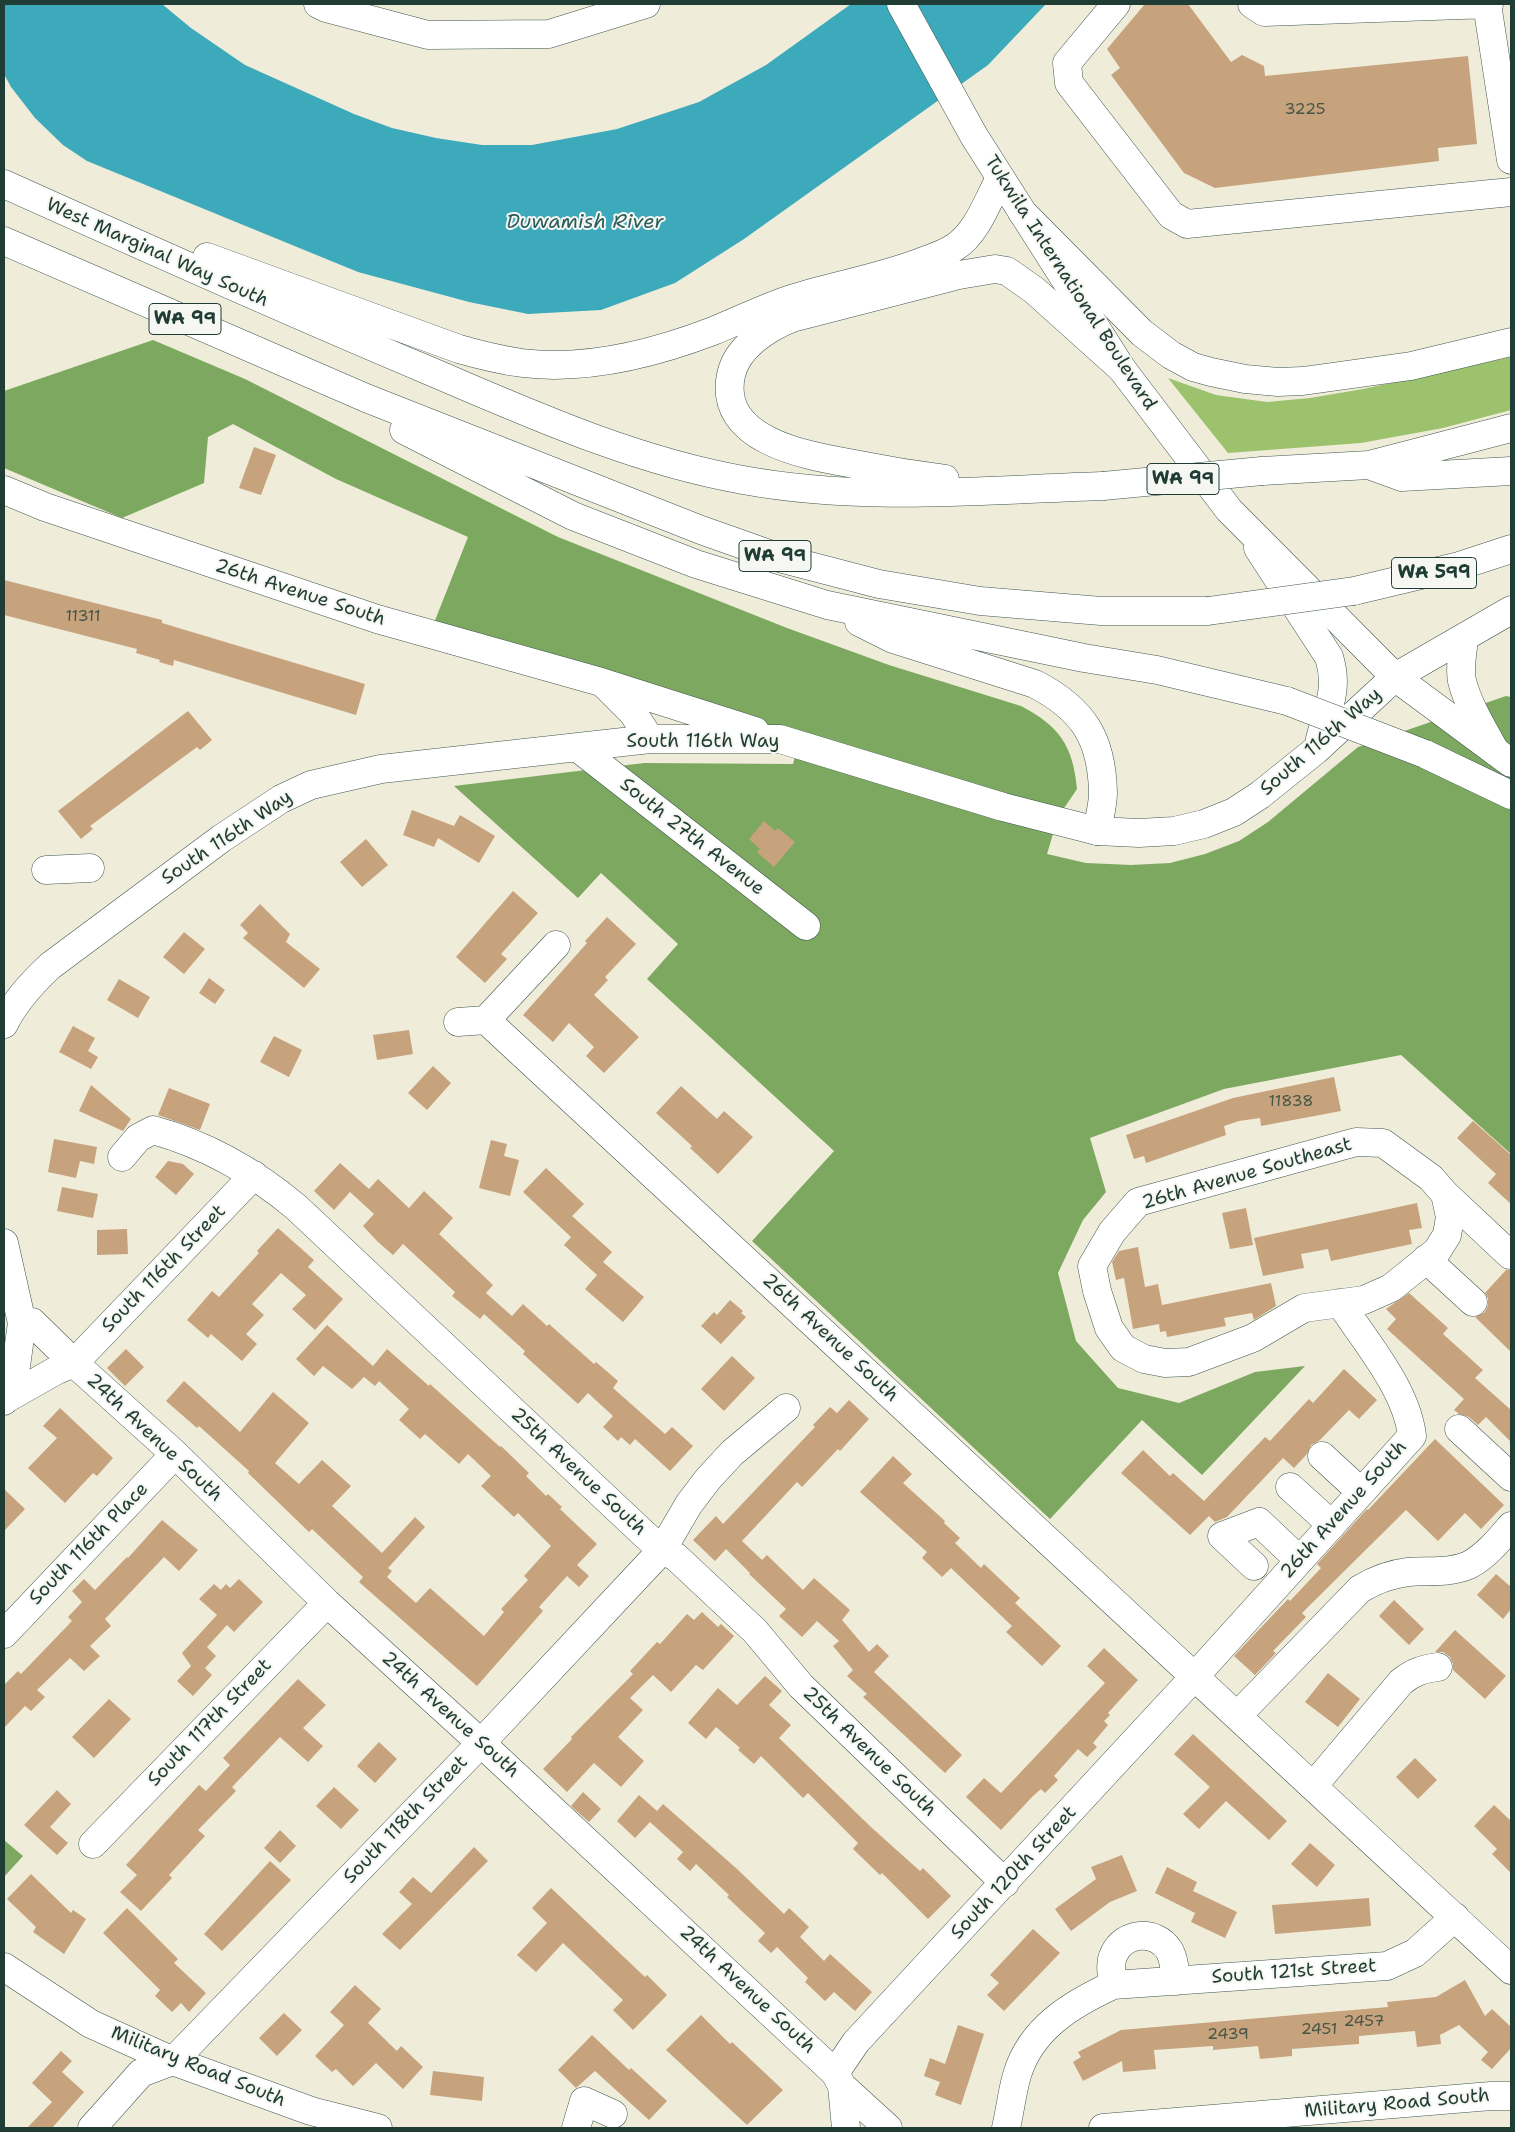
<!DOCTYPE html>
<html>
<head>
<meta charset="utf-8">
<style>
  body { margin:0 }
  #map { position:relative; width:1515px; height:2132px; overflow:hidden; background:#f0ecda; font-family:"Shantell Sans",sans-serif }
  canvas { display:block }
  .frame { position:absolute; inset:0; border:5px solid #1f3d34; pointer-events:none }
</style>
</head>
<body>
<div id="map">
<canvas width="1515" height="2132"></canvas>
<div class="frame"></div>
</div>
<script>
const ctx = document.querySelector('canvas').getContext('2d');
ctx.lineJoin = 'round';
function fill(path, color) { ctx.fillStyle = color; ctx.fill(path, 'evenodd'); }
function stroke(path, color, width, dash) { ctx.strokeStyle = color; ctx.lineWidth = width; ctx.lineCap = dash ? 'butt' : 'round'; ctx.setLineDash(dash || []); ctx.stroke(path); }
function drawText(font, color, halo, rows, align = 'center') {
  ctx.font = font + ' "Shantell Sans",sans-serif'; ctx.lineWidth = 4; ctx.setLineDash([]); ctx.textBaseline = 'middle'; ctx.strokeStyle = halo; ctx.fillStyle = color; for (const [text, x, y, turn = 0] of rows) {
    ctx.save(); ctx.translate(x, y); ctx.rotate((+turn || 0) * Math.PI / 180); ctx.textAlign = isNaN(turn) ? turn : align; if (halo) ctx.strokeText(text, 0, 0); ctx.fillText(text, 0, 0); ctx.restore();
  }
}
fill(new Path2D(`
  M1511,357V410L1443,428L1361,443L1228,453L1168,378L1216,395L1267,402L1310,398L1363,389Z`), '#9cc26d');
fill(new Path2D(`
  M153,340L245,379L558,537L787,628L889,665L1021,706C1059,726 1073,745 1077,789L1058,817L1047,854L1086,863L1131,865L1170,863L1205,854L1239,841L1268,822L1358,747L1506,696L1511,697V1154L1401,1055L1224,1089L1090,1138L1106,1192L1083,1220L1058,1273L1076,1341L1118,1388L1179,1403L1255,1372L1305,1366L1202,1475L1142,1420L1050,1519L752,1241L834,1151L647,979L678,944L601,873L578,898L454,786L644,763L793,764L800,738L432,628L468,537L336,479L233,424L208,437L204,483L122,518L4,468V391Z
  M4,1840L23,1856L4,1877Z`), '#7da860');
fill(new Path2D(`
  M4,4H162L191,28L245,65L354,114L392,128L436,138L482,145H532L617,129L699,102L766,65L851,4H1046L988,65L744,239L675,283L601,310L528,314L469,302L358,272L87,161L63,145L35,118L11,87L4,74Z`), '#3caabb');
fill(new Path2D(`
  M1145,4H1188L1231,62L1242,55L1264,66L1265,76L1468,56L1477,144L1438,148L1439,161L1215,188L1184,173L1111,75L1120,68L1107,49Z
  M254,447L276,455L261,495L239,488Z
  M4,580L162,620V623L365,684L356,715L174,660L173,666L159,662L160,660L136,653L137,649L4,615Z
  M188,711L212,740L200,750L197,747L90,826L93,829L81,839L58,811Z
  M412,810L454,826L460,815L495,836L479,863L438,838L434,847L403,835Z
  M764,821L775,831L778,828L795,842L774,867L757,852L760,849L749,839Z
  M366,839L388,865L362,887L340,862Z
  M513,891L538,913L501,954L507,959L485,983L456,957Z
  M260,904L290,934L286,942L320,969L304,988L243,938L248,933L240,925Z
  M607,917L636,944L605,977L608,980L594,995L639,1037L604,1073L586,1056L594,1047L569,1023L553,1042L523,1015L587,943L585,941Z
  M184,932L205,949L184,974L163,957Z
  M209,978L225,990L215,1004L199,993Z
  M119,979L150,997L138,1018L107,1000Z
  M73,1026L95,1038L88,1051L98,1057L91,1069L59,1052Z
  M409,1030L413,1054L377,1060L373,1035Z
  M274,1036L302,1050L289,1077L260,1062Z
  M433,1066L451,1083L427,1110L408,1093Z
  M1334,1077L1341,1111L1261,1126L1260,1118L1239,1121L1224,1126L1226,1135L1146,1163L1144,1156L1134,1159L1126,1135L1233,1098Z
  M91,1085L131,1119L123,1131L79,1111Z
  M681,1086L717,1119L724,1111L753,1137L718,1174L690,1148L692,1146L656,1113Z
  M169,1088L210,1104L200,1130L158,1115Z
  M1473,1121L1511,1155V1204L1488,1183L1496,1174L1457,1138Z
  M54,1139L97,1147L94,1164L80,1161L76,1178L48,1172Z
  M491,1140L507,1144L504,1156L519,1160L510,1196L479,1188Z
  M168,1161L183,1164L194,1174L176,1195L155,1177Z
  M340,1163L369,1189L378,1179L409,1208L424,1191L453,1218L439,1234L493,1285L486,1293L512,1316L523,1304L547,1326L549,1324L594,1364L596,1362L618,1381L613,1388L665,1434L672,1427L693,1446L670,1471L635,1439L630,1445L621,1437L618,1441L603,1427L613,1416L588,1393L578,1404L523,1354L525,1351L484,1314L480,1319L452,1296L455,1292L403,1244L393,1255L378,1242L363,1226L374,1214L350,1192L334,1210L314,1191Z
  M546,1168L584,1204L572,1216L612,1252L603,1262L644,1297L623,1322L585,1289L597,1275L564,1245L571,1237L523,1192Z
  M62,1187L98,1194L93,1218L57,1211Z
  M1417,1203L1422,1228L1409,1230L1412,1244L1331,1261L1328,1249L1301,1254L1304,1268L1263,1276L1254,1238Z
  M1246,1208L1253,1245L1230,1249L1222,1213Z
  M278,1228L314,1260L308,1267L343,1299L315,1330L292,1309L306,1295L281,1273L252,1304L264,1315L246,1334L257,1344L242,1361L211,1334L208,1338L187,1320L212,1291L219,1297L259,1253L257,1251Z
  M127,1229L128,1254L97,1255V1230Z
  M1138,1247L1145,1287L1158,1284L1162,1305L1271,1283L1276,1306L1254,1320L1252,1313L1224,1318L1226,1326L1167,1337L1166,1331L1160,1332L1159,1324L1133,1329L1124,1278L1116,1280L1112,1262L1119,1251Z
  M1506,1270H1511V1352L1475,1317L1485,1312L1488,1305V1298L1485,1293Z
  M1409,1293L1448,1328L1443,1334L1483,1370L1475,1378L1511,1410V1442L1486,1417L1478,1425L1469,1417L1459,1414L1454,1410L1464,1399L1387,1329L1396,1319L1386,1309Z
  M730,1300L743,1311L741,1313L746,1317L721,1344L701,1326L714,1312L717,1315Z
  M327,1325L373,1366L387,1349L429,1386L430,1384L500,1447L501,1446L529,1473L526,1476L546,1496L548,1494L562,1507L560,1509L597,1544L577,1565L589,1576L579,1587L567,1576L539,1607L543,1611L477,1686L359,1582L363,1577L312,1529L309,1532L248,1473L249,1471L199,1426L197,1428L166,1401L184,1381L240,1432L273,1392L309,1423L275,1463L299,1484L322,1460L351,1486L332,1506L382,1553L415,1517L425,1527L388,1568L392,1571L387,1577L416,1603L430,1588L484,1636L504,1612L501,1609L528,1580L524,1576L551,1546L518,1513L514,1517L481,1486L491,1476L468,1454L459,1464L425,1434L420,1439L399,1420L409,1409L379,1381L375,1386L364,1377L352,1389L323,1366L314,1376L296,1359Z
  M126,1349L144,1367L125,1386L107,1368Z
  M732,1356L755,1378L724,1411L701,1389Z
  M1344,1369L1377,1400L1359,1419L1349,1410L1319,1441L1311,1445L1307,1454L1294,1468L1283,1458L1227,1517L1215,1522L1209,1516L1190,1535L1121,1473L1143,1450L1170,1476L1173,1473L1204,1501L1265,1437L1270,1441L1309,1399L1313,1403Z
  M849,1400L869,1419L840,1451L838,1449L802,1487L797,1482L742,1541L762,1560L767,1555L803,1590L814,1578L850,1610L842,1620L869,1652L877,1644L889,1656L874,1672L962,1755L945,1773L863,1697L867,1694L847,1676L853,1670L833,1646L839,1641L817,1621L802,1637L779,1616L786,1609L749,1574L750,1573L726,1549L715,1561L693,1540L716,1516L723,1524L815,1427L813,1425L830,1407L837,1413Z
  M60,1408L113,1458L97,1476L93,1473L65,1503L28,1468L57,1438L43,1426Z
  M1435,1439L1504,1505L1481,1529L1465,1513L1438,1541L1406,1510L1302,1613L1306,1617L1273,1651L1276,1653L1255,1675L1234,1656L1288,1599L1290,1601L1321,1568L1317,1564L1367,1509L1368,1510Z
  M893,1456L912,1474L903,1483L945,1521L944,1523L960,1538L955,1543L981,1568L984,1564L1020,1598L1015,1603L1061,1646L1042,1666L1006,1632L1012,1626L951,1568L942,1577L922,1558L927,1552L860,1492Z
  M4,1489L25,1509L4,1531Z
  M162,1520L198,1550L179,1571L164,1557L105,1619L111,1626L90,1646L100,1656L84,1671L70,1658L37,1690L45,1697L31,1711L25,1706L4,1728V1685L18,1671L21,1674L72,1621L68,1617L82,1602L72,1591L84,1579L95,1590L127,1557L128,1558Z
  M1496,1574L1511,1587V1609L1503,1619L1477,1595Z
  M239,1579L263,1602L234,1632L227,1625L207,1647L216,1656L205,1668L212,1675L193,1696L177,1681L191,1666L182,1653L217,1615L199,1599L214,1584L221,1590L226,1584L230,1588Z
  M1394,1600L1424,1629L1409,1645L1379,1616Z
  M702,1612L718,1627L721,1624L734,1636L703,1670L696,1665L671,1692L653,1675L630,1698L643,1710L618,1737L644,1761L621,1787L594,1763L567,1792L543,1769L572,1739L571,1737L633,1674L630,1671L657,1642L660,1644L687,1614L694,1620Z
  M1455,1630L1506,1676L1485,1699L1453,1670V1664L1450,1657L1443,1652H1435Z
  M1104,1648L1138,1680L1108,1713L1110,1715L1104,1721L1108,1725L1093,1743L1097,1747L1087,1757L1078,1749L1054,1776L1058,1780L1045,1793L1041,1789L1033,1796L1001,1830L966,1797L984,1778L1001,1793L1105,1683L1087,1666Z
  M1328,1673L1360,1699L1338,1727L1305,1702Z
  M765,1676L782,1691L769,1705L791,1725L779,1738L872,1828L920,1871L923,1868L951,1896L928,1919L882,1873L880,1875L853,1849L858,1843L808,1793L803,1798L761,1756L754,1764L738,1750L740,1748L716,1727L706,1739L688,1723L718,1688L737,1705Z
  M298,1679L326,1705L303,1728L323,1746L308,1762L280,1737L232,1787L236,1791L198,1830L205,1836L169,1875L172,1878L141,1911L120,1892L137,1875L126,1865L199,1785L206,1791L230,1765L223,1758Z
  M109,1699L131,1719L94,1758L72,1737Z
  M1193,1734L1287,1821L1269,1840L1226,1801L1199,1829L1183,1814L1210,1787L1174,1754Z
  M379,1742L397,1759L375,1783L357,1766Z
  M1415,1758L1437,1780L1418,1799L1396,1777Z
  M334,1787L359,1810L341,1829L316,1806Z
  M57,1790L71,1804L50,1827L68,1843L57,1855L24,1825Z
  M583,1792L601,1809L589,1822L571,1806Z
  M639,1795L657,1811L663,1804L736,1868L784,1914L789,1908L809,1927L800,1937L824,1961L830,1954L872,1992L855,2011L834,1992L825,2001L805,1982L808,1978L777,1947L771,1953L758,1941L765,1933L727,1897L729,1895L696,1864L690,1871L677,1859L683,1852L650,1822L635,1838L617,1821Z
  M1494,1805L1511,1821V1873L1492,1854L1497,1849L1474,1826Z
  M280,1830L296,1846L280,1863L264,1848Z
  M1310,1843L1335,1865L1317,1887L1291,1864Z
  M474,1847L488,1861L400,1950L382,1934L412,1904L399,1892L413,1877L431,1893Z
  M1122,1855L1137,1891L1110,1902L1071,1931L1055,1909L1096,1879L1091,1867Z
  M270,1861L291,1880L222,1951L204,1934Z
  M1167,1867L1197,1882L1193,1891L1237,1912L1225,1938L1191,1922L1195,1913L1155,1893Z
  M31,1874L71,1913L73,1910L86,1919L64,1954L33,1932L36,1927L7,1899Z
  M551,1888L645,1977L647,1975L667,1995L633,2030L613,2010L623,2000L563,1943L536,1972L517,1955L547,1923L532,1908Z
  M1369,1898L1371,1926L1275,1934L1272,1905Z
  M127,1908L178,1959L174,1963L206,1993L189,2012L181,2003L172,2012L155,1996L160,1990L103,1933Z
  M1033,1929L1060,1953L1004,2011L987,1995L999,1983L990,1975Z
  M1465,1980L1485,2016L1492,2009L1511,2027V2048L1492,2069L1481,2060L1488,2052L1459,2025L1440,2035L1441,2044L1417,2047L1415,2031L1359,2036V2044L1292,2049V2056L1260,2059L1258,2046L1213,2050V2046L1154,2050L1156,2069L1123,2072L1122,2061L1083,2081L1073,2062L1081,2057L1078,2052L1121,2030L1388,2007L1387,2002L1436,1997Z
  M355,1985L381,2009L368,2023L397,2051L401,2046L423,2067L403,2089L376,2063L353,2086L336,2069L332,2072L315,2056L344,2025L330,2012Z
  M284,2013L302,2030L277,2056L259,2038Z
  M701,2015L730,2044L732,2042L783,2090L747,2125L666,2050Z
  M958,2025L984,2034L961,2105L935,2095L940,2082L924,2076L930,2058L945,2064Z
  M592,2035L629,2070L631,2068L667,2101L649,2120L595,2071L576,2088L558,2070Z
  M61,2051L72,2061L62,2072L84,2092L52,2128H27L52,2102L32,2083Z
  M433,2071L484,2077L482,2101L430,2095Z`), '#c6a37d');
const minor = new Path2D(`
  M318,4L326,8L428,35L549,34L646,4
  M1116,4L1067,63L1069,83L1171,215L1187,224L1511,192
  M1252,4L1264,12L1489,4
  M1487,4L1511,160
  M4,490L45,507L377,619L601,682L755,731
  M1258,548L1329,657C1339,688 1328,709 1320,739
  M606,686L633,713L650,739
  M578,748L806,926
  M46,870L90,868
  M486,1020L556,945
  M458,1022L486,1020L1511,1970
  M4,1024C15,1001 32,983 50,966L222,838L281,799L311,785L381,769L650,739H780L1003,807L1097,831L1139,833L1174,831L1204,824L1234,812L1260,795L1316,750L1395,677
  M1356,1142L1383,1143L1431,1178L1445,1194L1450,1217L1447,1235L1437,1251L1391,1288L1364,1300L1304,1308L1253,1338L1189,1362L1165,1363L1144,1359L1123,1348L1109,1328L1097,1291L1092,1266L1112,1232L1138,1202Z
  M122,1157L138,1138L153,1130C207,1145 253,1171 296,1207L644,1534L662,1550L676,1557L755,1631L801,1686L1005,1883
  M1445,1194L1510,1255
  M4,1243L22,1323L16,1366L4,1401
  M1426,1259L1473,1302
  M22,1323L32,1322L74,1363L175,1454L327,1603L481,1743L835,2073L842,2086L846,2128
  M4,1400L57,1370L74,1363L254,1175
  M1459,1429L1511,1477
  M1322,1456L1361,1492
  M1290,1487L1332,1525
  M1254,1566L1222,1536L1259,1522L1299,1560
  M4,1634L175,1454
  M1238,1715L1360,1589C1375,1580 1391,1574 1408,1572C1429,1570 1448,1574 1469,1565C1486,1556 1499,1540 1511,1526
  M1314,1785L1401,1682C1413,1672 1423,1669 1438,1667
  M93,1844L327,1603
  M4,1967L91,2024L173,2061L311,2111L378,2128
  M1113,1985C1112,1976 1109,1963 1114,1954C1124,1932 1155,1929 1169,1950C1174,1958 1175,1971 1176,1981
  M835,2073L856,2042L1196,1675L1412,1436C1407,1390 1366,1342 1340,1303
  M842,2086L888,2128
  M92,2128L141,2073L173,2061L481,1743L662,1550L689,1504L708,1479L732,1453L786,1408
  M576,2128L584,2101L613,2114
  M1006,2128C1010,2111 1012,2092 1017,2075C1031,2028 1072,2004 1113,1985L1387,1966L1415,1953L1455,1917
  M1103,2128L1491,2096H1511`);
const major = new Path2D(`
  M901,4L974,136L1122,369L1229,510L1395,677L1511,763`);
const highway = new Path2D(`
  M4,184C144,247 284,310 425,369C529,413 631,460 743,480C863,502 983,490 1103,486
  M1022,212L1142,333L1171,355L1193,367L1211,372L1245,379L1278,382L1303,381L1411,366L1511,342
  M4,241L366,398L701,530L783,559L879,584L980,601L1101,611H1208
  M207,257L459,349C480,355 500,360 522,363C587,371 653,354 713,331C740,320 766,307 794,298C836,285 879,278 921,262C932,258 945,254 955,247C977,233 988,200 1000,178
  M404,430L573,516L696,564L827,605L1084,658L1157,670L1287,701
  M1369,465L1402,477L1511,471
  M1262,471L1369,465L1511,428
  M945,479C914,475 884,470 854,464C810,456 717,442 731,375C737,347 767,328 792,318L959,275L995,269L1007,271L1034,290L1122,369
  M1354,591L1459,566L1511,549
  M859,622L893,639L1035,684C1083,709 1102,738 1103,793C1103,805 1099,819 1097,831
  M1464,638C1463,652 1459,667 1462,681C1468,705 1483,729 1495,751
  M1395,677L1511,610
  M1425,754L1511,795`);
stroke(minor, '#3e574d', 29);
stroke(major, '#3e574d', 29);
stroke(highway, '#3e574d', 29);
stroke(minor, '#fff', 28);
stroke(major, '#fff', 28);
stroke(highway, '#fff', 28);
const highwayBridge = new Path2D(`
  M1103,486L1262,471
  M1208,611L1354,591
  M1287,701L1425,754`);
stroke(highwayBridge, '#3e574d', 29, []);
stroke(highwayBridge, '#fff', 28);
drawText('16px', '#495646', null, [
  ["3225",1305,110],
  ["11311",83,617],
  ["11838",1291,1102],
  ["2457",1364,2022],
  ["2451",1319,2030],
  ["2439",1228,2035]
]);
for (const [x, y, w] of [
  [185,319,72],
  [1183,479,72],
  [775,556,72],
  [1434,573,85]
]) { const box = new Path2D(); box.roundRect(x - w / 2, y - 15.5, w, 31, 4); ctx.fillStyle = '#f6f6f2'; ctx.fill(box); stroke(box, '#1f3d34', 1); }
drawText('bold 18px', '#1f3d34', null, [
  ["WA 99",185,319],
  ["WA 99",1183,479],
  ["WA 99",775,556],
  ["WA 599",1434,573]
]);
drawText('19px', '#1f3d34', '#f6f6f2', [
  ["West Marginal Way South",157,253,24],
  ["Tukwila International Boulevard",1070,283,57],
  ["26th Avenue South",300,593,18],
  ["South 116th Way",703,742],
  ["South 116th Way",1321,742,-41],
  ["South 27th Avenue",692,837,38],
  ["South 116th Way",227,838,-34],
  ["26th Avenue Southeast",1247,1174,-16],
  ["South 116th Street",164,1269,-46],
  ["26th Avenue South",830,1338,43],
  ["24th Avenue South",154,1438,43],
  ["25th Avenue South",578,1472,43],
  ["26th Avenue South",1344,1510,-48],
  ["South 116th Place",89,1544,-46],
  ["24th Avenue South",450,1715,42],
  ["South 117th Street",210,1723,-46],
  ["25th Avenue South",869,1752,44],
  ["South 118th Street",406,1820,-46],
  ["South 120th Street",1014,1873,-47],
  ["South 121st Street",1294,1972,-4],
  ["24th Avenue South",747,1990,43],
  ["Military Road South",198,2067,22],
  ["Military Road South",1397,2104,-5]
]);
drawText('italic 20px', '#285e5c', '#f6f6f2', [
  ["Duwamish River",585,223]
]);
</script>
</body>
</html>
